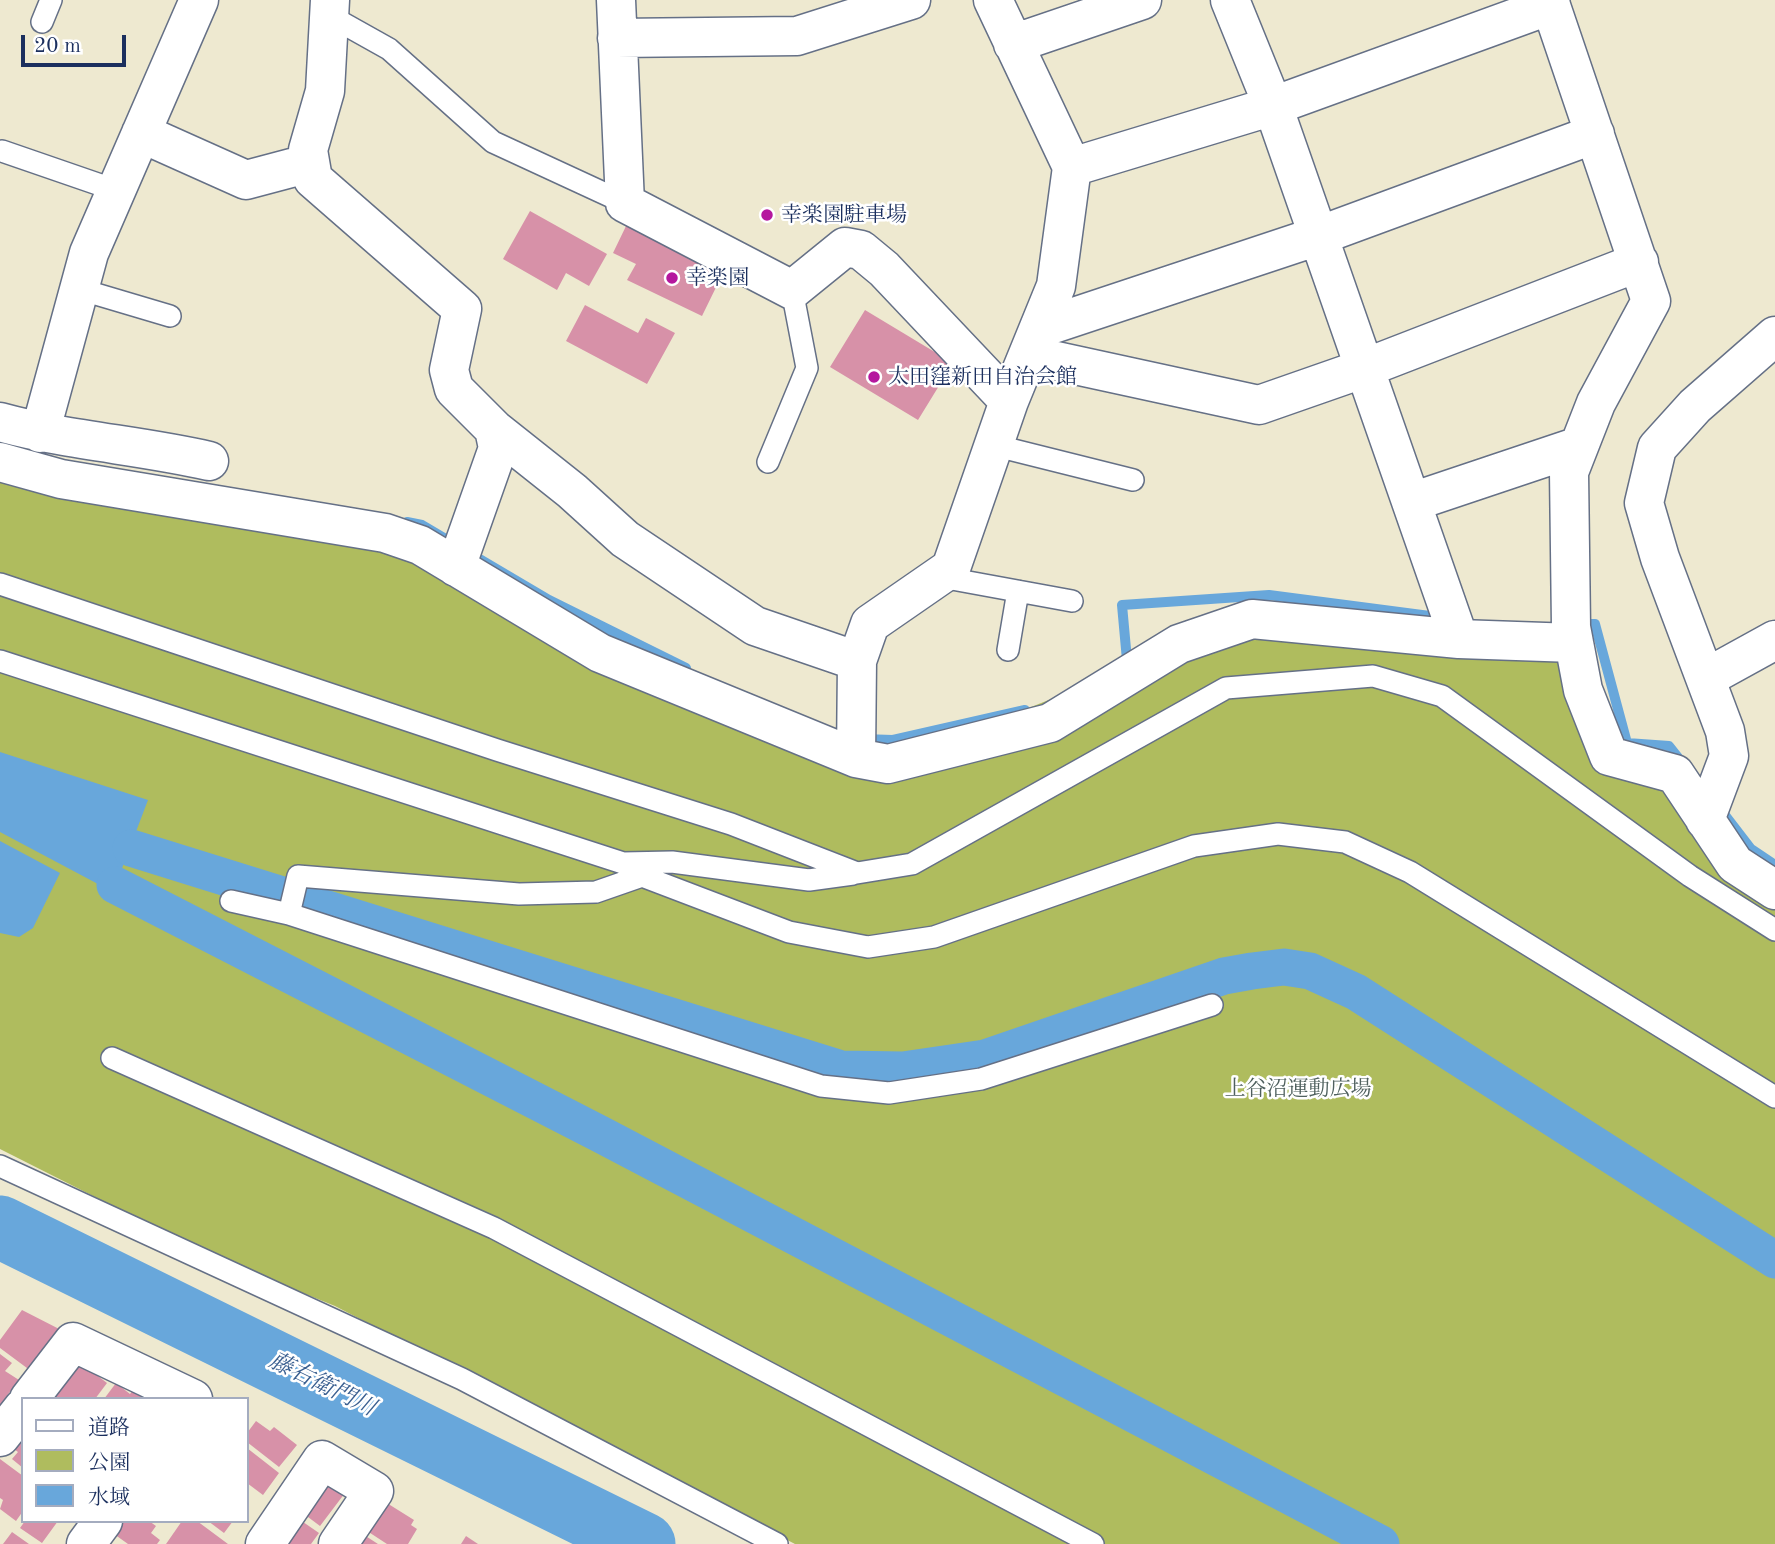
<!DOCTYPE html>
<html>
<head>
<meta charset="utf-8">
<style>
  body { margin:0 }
  #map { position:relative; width:1775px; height:1544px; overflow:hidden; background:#eee9d0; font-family:"Old Standard TT","Noto Serif JP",serif }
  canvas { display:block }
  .legend { position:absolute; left:21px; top:1397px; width:228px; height:126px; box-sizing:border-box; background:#fff; border:2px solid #a4acbf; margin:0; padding:9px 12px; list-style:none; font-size:21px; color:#1b2f5e }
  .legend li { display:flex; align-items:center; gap:14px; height:35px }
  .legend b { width:35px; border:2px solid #a4acbf }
  .scale { position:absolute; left:21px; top:35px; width:105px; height:32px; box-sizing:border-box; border:4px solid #1b2f5e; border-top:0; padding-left:9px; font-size:21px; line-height:24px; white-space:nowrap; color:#1b2f5e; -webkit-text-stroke:5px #fff; paint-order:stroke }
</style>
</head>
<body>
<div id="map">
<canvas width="1775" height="1544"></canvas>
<ul class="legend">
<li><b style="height:9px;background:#fff"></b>道路</li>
<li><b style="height:19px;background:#afbc5e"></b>公園</li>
<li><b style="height:19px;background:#68a7db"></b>水域</li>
</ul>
<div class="scale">20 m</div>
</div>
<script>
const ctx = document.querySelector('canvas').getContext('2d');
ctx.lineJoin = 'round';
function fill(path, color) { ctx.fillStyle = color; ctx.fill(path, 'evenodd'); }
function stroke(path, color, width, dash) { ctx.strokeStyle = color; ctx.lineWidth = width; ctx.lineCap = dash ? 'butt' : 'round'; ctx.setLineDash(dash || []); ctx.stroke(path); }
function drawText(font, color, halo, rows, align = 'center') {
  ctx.font = font + ' "Old Standard TT","Noto Serif JP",serif'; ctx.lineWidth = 5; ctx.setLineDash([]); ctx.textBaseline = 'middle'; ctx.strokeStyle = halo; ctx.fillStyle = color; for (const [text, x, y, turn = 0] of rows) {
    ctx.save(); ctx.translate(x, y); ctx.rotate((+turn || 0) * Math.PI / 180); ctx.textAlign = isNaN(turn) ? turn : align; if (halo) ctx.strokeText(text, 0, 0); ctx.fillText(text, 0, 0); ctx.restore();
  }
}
fill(new Path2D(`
  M0,444L456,567L888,764L1252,619L1574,643L1609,756L1675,774L1775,886V1544H795L335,1306L214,1257L0,1149Z`), '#afbc5e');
fill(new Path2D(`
  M0,752L148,800L113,892L0,832Z
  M0,841L60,873L33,928L19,937L0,933Z`), '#68a7db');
stroke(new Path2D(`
  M407,522L422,525L549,600L686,668
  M1576,624H1595L1627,743L1669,746L1684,765
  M1121,663L1127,660L1122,605L1269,595L1445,618
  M862,739L893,740L1025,710
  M1721,810L1751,849L1775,865`), '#68a7db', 10);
stroke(new Path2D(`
  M131,848L841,1069L903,1070L985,1058L1224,976L1252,971L1284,967L1310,971L1356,992L1775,1260
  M115,885L600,1134L1381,1544`), '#68a7db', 37);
stroke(new Path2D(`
  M0,1227L644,1544`), '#68a7db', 63);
fill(new Path2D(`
  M530,211L607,254L589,286L566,273L557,290L503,259Z
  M627,224L724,271L702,316L627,280L636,264L613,253Z
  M585,305L638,333L646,318L675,333L647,384L566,341Z
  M865,310L953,363L918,420L830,367Z
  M22,1310L65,1332L31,1371L0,1348V1340Z
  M0,1354L12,1363L5,1371L19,1380L0,1405Z
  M77,1360L107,1383L95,1399H47Z
  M116,1383L130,1394L137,1385L155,1399H104Z
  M256,1421L270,1431L274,1427L297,1445L279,1467L247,1442V1433Z
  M23,1432V1468L12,1459L18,1452L11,1447Z
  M247,1448L279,1473L263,1495L247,1483Z
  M0,1459L23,1476V1511L16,1521L0,1509L3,1500L0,1498Z
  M320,1475L345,1493L320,1526L296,1508Z
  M382,1500L414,1520L411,1525L417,1529L408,1544H387L364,1529Z
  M293,1515L319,1533L311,1544H274Z
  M25,1521H58L42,1543L20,1528Z
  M124,1521H149L156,1526L151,1533L160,1540L157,1544H128L114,1534Z
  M182,1521H197L228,1544H166Z
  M208,1521H233L224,1533Z
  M12,1532L29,1544H3Z
  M361,1533L378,1544H354Z
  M466,1536L478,1544H461Z`), '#d791a8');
const lane = new Path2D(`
  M330,16L389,49L493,142L625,203
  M42,22L51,0
  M2,151L118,191
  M79,289L170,316
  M993,445L1133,480
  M768,462L807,368L792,290
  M941,577L1072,601
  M0,584L497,750L731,824L857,873L912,864L1226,688L1373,676L1442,696L1690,876L1775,930
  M1008,650L1018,591
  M0,661L623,863L642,876L789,932L868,947L934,937L1194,846L1278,834L1345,842L1410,872L1775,1097
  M623,863L672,862L809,880L853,874
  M231,901L289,914L821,1086L889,1093L981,1079L1212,1005
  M289,914L298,876L519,894L596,892L642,876
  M112,1058L494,1228L1093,1544
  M0,1166L462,1379L777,1544`);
const street = new Path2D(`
  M330,0L325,91L308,150L313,179L462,309L449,370L454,389L494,429L572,491L625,539L755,626L857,661
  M616,0L625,203L792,290L845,247L861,250L884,269L1009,401
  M1230,0L1273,106L1459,639
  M1549,0L1651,301L1596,403L1569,472L1571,627L1583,690L1609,756L1675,774L1735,864L1775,890
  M617,38L797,36L911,0
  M1013,44L1142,0
  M141,133L246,180L310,163
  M1072,167L1273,106L1551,5
  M1041,328L1318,236L1595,134
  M1029,355L1259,405L1365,368L1639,262
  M0,422C69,441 140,445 209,461
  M40,433L89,253L199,0
  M0,462L61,479L385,533L420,545L600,653L856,758L888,764L1050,723L1179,644L1252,619L1459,639L1574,643
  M1412,502L1579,446
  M456,567L498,448L494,429
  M1706,678L1775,640
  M856,758L857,661L870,624L951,568L1009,401L1056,286L1072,167L993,0
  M1705,820L1729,756L1725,731L1660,558L1644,503L1657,448L1695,406L1775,336
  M29,1399L73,1342L193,1399
  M0,1437L23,1408
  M86,1544L103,1521
  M265,1544L322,1460L374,1491L338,1544`);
stroke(lane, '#657086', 24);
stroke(street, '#657086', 41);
stroke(lane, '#fff', 21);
stroke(street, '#fff', 38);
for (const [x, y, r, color] of [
  [767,215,7,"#b5179e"],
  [672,278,7,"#b5179e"],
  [874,377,7,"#b5179e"]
]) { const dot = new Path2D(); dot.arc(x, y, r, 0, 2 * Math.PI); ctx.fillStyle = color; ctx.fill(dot); stroke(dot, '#fff', 2.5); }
drawText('21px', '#1b2f5e', '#fff', [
  ["幸楽園駐車場",781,215],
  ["幸楽園",686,278],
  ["太田窪新田自治会館",888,377]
], 'left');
drawText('21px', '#4f605e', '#fff', [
  ["上谷沼運動広場",1298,1089]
]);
drawText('italic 23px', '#3a5f90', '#fff', [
  ["藤右衛門川",322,1385,26]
]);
</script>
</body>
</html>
